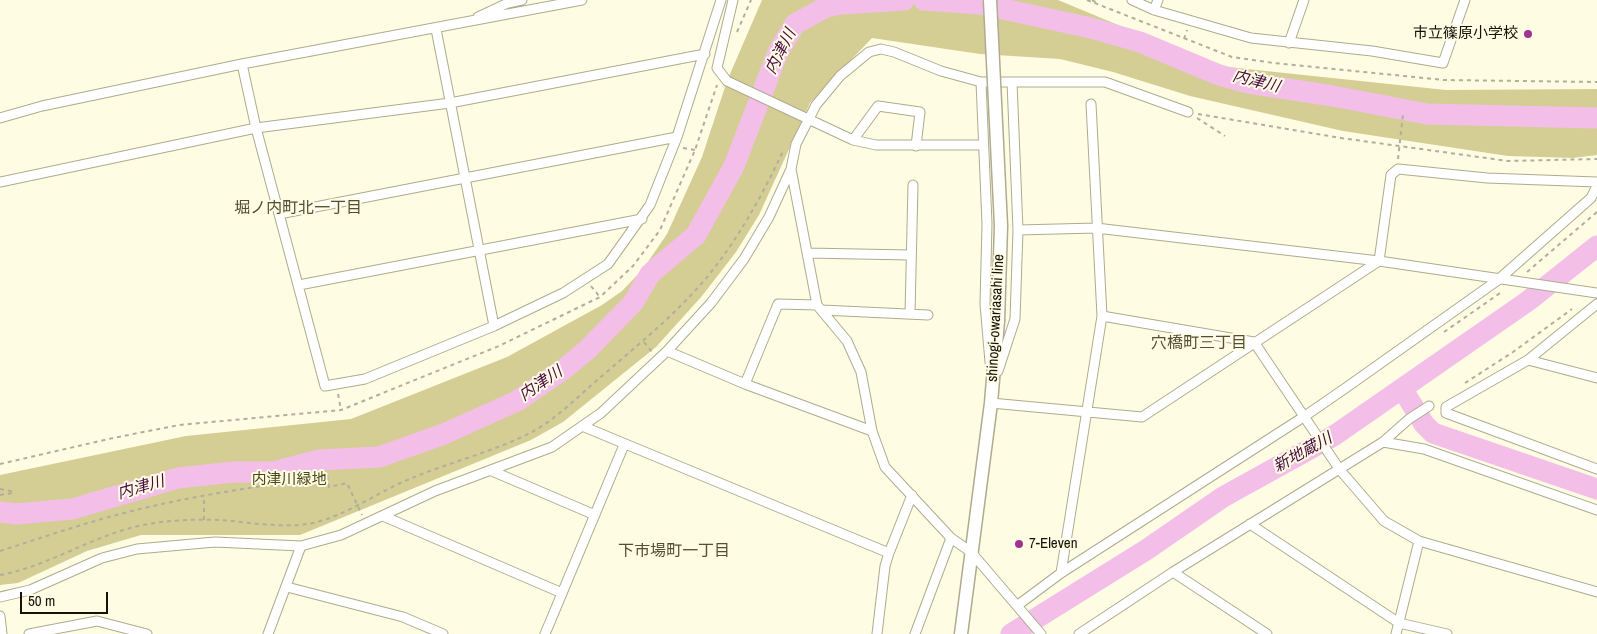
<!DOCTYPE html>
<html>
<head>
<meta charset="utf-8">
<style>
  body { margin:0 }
  #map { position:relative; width:1597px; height:634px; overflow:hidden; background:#fffce4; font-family:"Archivo Narrow",sans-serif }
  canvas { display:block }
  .scale { position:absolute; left:20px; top:592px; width:88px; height:22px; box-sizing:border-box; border:2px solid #151309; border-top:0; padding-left:6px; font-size:15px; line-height:18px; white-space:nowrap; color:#151309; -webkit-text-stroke:4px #fffce4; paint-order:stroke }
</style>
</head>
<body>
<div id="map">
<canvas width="1597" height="634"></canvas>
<div class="scale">50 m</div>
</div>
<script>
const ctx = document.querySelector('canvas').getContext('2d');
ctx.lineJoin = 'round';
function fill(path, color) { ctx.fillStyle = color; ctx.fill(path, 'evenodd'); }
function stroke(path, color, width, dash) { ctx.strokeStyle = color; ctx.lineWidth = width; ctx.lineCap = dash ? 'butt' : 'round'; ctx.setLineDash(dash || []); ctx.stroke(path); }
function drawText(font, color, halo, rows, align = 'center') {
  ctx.font = font + ' "Archivo Narrow","Noto Sans JP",sans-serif'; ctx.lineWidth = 4; ctx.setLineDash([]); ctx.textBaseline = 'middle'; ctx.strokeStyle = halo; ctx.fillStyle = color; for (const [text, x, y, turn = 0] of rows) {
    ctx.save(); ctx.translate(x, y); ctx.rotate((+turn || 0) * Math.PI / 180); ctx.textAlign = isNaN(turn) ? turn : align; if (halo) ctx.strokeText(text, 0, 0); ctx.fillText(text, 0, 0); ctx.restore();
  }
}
fill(new Path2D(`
  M762,0H1058L1188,54L1228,67L1446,90L1597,89V155L1573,158L1508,156L1343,131L1190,96L1113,72L1060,59L980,54L872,38L810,103L759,215L736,252L702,296L656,347L563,422L531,440L300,535H141L87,551L18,583L0,585V475L186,436L351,419L507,357L602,305L622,291L643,269L667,234L702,157L727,81Z`), '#d4ce94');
stroke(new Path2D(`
  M924,0L980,4L1091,28L1140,42L1219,75L1249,83L1333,96L1427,114L1597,118
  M1403,390L1424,424L1433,433L1597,489
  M0,512L16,514L72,509L178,478L233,472H274L319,460L379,457L444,434L517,401L564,369L587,350L633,303L650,274L696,235L734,166L778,52L795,24L826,7L841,4L904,0
  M1011,634L1146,550L1223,497L1335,435L1528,301L1597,246`), '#f3bfe9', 21);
const minor = new Path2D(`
  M733,0L717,68L727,81L853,140L876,145H983
  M1132,0L1154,10L1251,38L1372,51L1443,63L1465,0
  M1154,10L1158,0
  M478,17L508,3L522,0
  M436,29L494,326
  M1289,43L1304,0
  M242,64L256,128L325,386L365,379L494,326L563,293L608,264L650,205L677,137L721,0
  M981,82L987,224L985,304L990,362
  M0,118L42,106L242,64L582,0
  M853,140L878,106L920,112L916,146
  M791,169L817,305L847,341L861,372L872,431L885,467L951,538L971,552L1041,634
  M0,182L256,128L450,103L705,54
  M279,214L677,137
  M1018,230L1096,228L1379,261L1597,293
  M807,253L910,255
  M299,285L642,219
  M1597,304L1528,360L1446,407V413L1597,469
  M822,310L928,315
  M910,313L913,185
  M1102,316L1254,342L1340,470L1384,521L1419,541L1597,592
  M667,351L745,384L872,431
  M1528,360L1597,378
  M998,371L1015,319L1018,230L1012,82
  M745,384L778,304L817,305
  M991,403L1142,417L1379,261L1391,175L1398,169L1487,178L1597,182
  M582,426L889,553L912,495
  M1383,442L1409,419L1429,406
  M492,471L595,515
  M383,516L562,593
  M1250,524L1399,623L1447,634
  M1173,572L1267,634
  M1061,573L1102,316L1091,104
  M287,587L403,617L443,634
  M0,597L30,590L102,558L137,549L215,542L301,546L341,535L435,491L552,447L601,413L667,351L711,303L744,259L769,217L791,169L796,144L816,105L840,76L869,52L881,49L894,52L941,71L981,82H1105L1188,112
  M1018,605L1061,573L1305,416L1347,387L1498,280L1591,198L1597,186
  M0,616L2,634
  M29,634L97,621L147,634
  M268,634L301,546
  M545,634L624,445
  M877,634L885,566L889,553
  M915,634L951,538
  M1079,634L1173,572L1383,442L1424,449L1597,510
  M1396,634L1419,541`);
const secondary = new Path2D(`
  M961,634L991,403L998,321`);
stroke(minor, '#aeab8e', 11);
stroke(secondary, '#aeab8e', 15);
stroke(new Path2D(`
  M1087,0L1232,57L1274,63L1444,80L1597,82
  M1092,0L1097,3
  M737,32L751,0
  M1184,39L1187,30
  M1198,114L1341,138L1508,161L1597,159
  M1197,118L1225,136
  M683,148L695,150
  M1398,159L1403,114
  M1527,272L1597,212
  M591,286L599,296
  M1444,332L1503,291
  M644,342L652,352
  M1465,383L1513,352L1572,309
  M338,394L341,410
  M0,464L113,438L179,425L341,410L499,346L600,297L633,266L660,230L695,150L717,85
  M0,489L15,492
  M0,495L12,493
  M204,520V496
  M0,551C44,537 87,522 132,511C196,495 262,486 327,476L329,487L347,483L362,515
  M0,575C50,566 93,535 143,525C168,520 194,519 219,520C250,522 281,529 313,523C348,515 379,491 412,478C450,462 496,451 532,432C558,418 579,395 602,376C640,343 680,311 712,271C741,234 764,192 784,149`), '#b1ae9b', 2, [4, 4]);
stroke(minor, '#fff', 9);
stroke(secondary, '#fff', 12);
const secondaryBridge = new Path2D(`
  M990,0L1001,226L998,321`);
stroke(secondaryBridge, '#aeab8e', 15, []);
stroke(secondaryBridge, '#fff', 12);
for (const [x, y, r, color] of [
  [1528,34,5,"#a03493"],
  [1019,544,5,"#a03493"]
]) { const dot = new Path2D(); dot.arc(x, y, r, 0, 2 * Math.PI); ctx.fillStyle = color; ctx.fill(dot); stroke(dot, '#fffce4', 2); }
drawText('15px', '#151309', '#fffce4', [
  ["市立篠原小学校",1518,34],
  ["7-Eleven",1029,544,"left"]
], 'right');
drawText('15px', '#151309', '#fffce4', [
  ["shinogi-owariasahi line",996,318,-87]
]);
drawText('15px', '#4c4617', '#fffce4', [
  ["内津川緑地",289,480]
]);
drawText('italic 16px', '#480b41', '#fffce4', [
  ["内津川",781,52,-63],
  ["内津川",1256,82,14],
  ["内津川",541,384,-34],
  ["新地蔵川",1303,453,-29],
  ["内津川",141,488,-16]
]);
drawText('16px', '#524f36', '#fffce4', [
  ["堀ノ内町北一丁目",298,209],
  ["穴橋町三丁目",1199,344],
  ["下市場町一丁目",674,552]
]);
</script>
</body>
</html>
